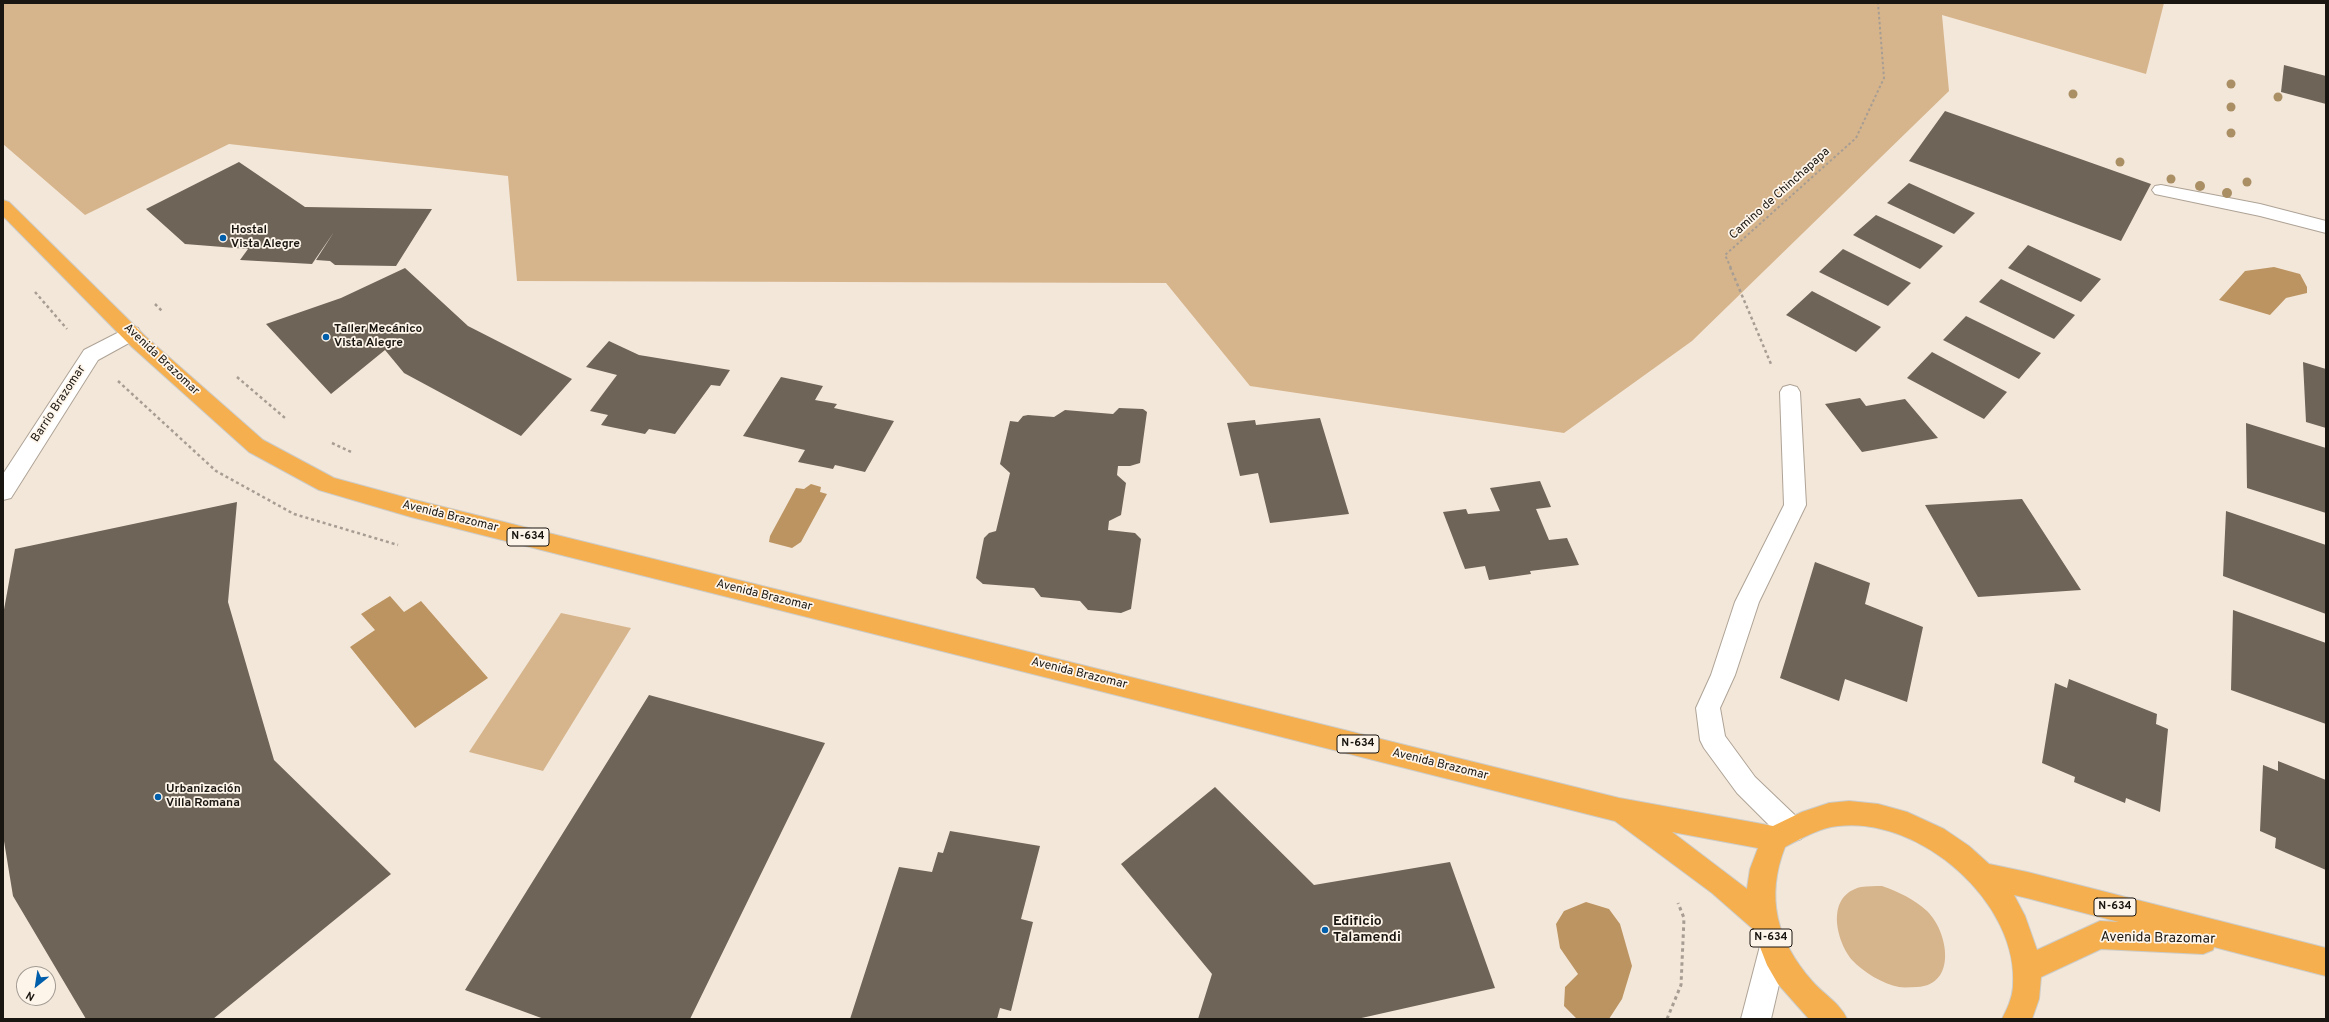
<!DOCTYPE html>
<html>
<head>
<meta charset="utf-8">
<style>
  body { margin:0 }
  #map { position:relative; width:2329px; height:1022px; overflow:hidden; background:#f3e7d9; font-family:Overpass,sans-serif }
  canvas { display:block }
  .frame { position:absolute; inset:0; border:4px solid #191510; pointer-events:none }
  .north { position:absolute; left:16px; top:966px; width:40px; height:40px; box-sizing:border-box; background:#fef5ea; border:1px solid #a29b93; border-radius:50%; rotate:210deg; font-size:11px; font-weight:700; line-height:16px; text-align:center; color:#191510 }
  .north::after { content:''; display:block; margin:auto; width:14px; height:18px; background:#005eab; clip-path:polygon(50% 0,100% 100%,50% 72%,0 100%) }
</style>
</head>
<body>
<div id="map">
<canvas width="2329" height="1022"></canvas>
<div class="frame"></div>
<div class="north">N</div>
</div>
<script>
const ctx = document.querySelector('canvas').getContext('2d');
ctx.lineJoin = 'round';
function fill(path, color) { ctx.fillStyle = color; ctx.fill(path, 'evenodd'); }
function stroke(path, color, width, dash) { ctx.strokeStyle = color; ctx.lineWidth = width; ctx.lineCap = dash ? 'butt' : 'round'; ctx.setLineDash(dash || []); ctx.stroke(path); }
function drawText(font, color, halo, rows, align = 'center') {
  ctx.font = font + ' Overpass,sans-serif'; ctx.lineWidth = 3.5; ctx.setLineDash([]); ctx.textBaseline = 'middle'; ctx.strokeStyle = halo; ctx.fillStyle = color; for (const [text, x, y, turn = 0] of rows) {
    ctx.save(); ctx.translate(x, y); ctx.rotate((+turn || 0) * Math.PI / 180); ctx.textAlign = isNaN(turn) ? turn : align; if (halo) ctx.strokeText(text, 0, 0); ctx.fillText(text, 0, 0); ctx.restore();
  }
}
fill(new Path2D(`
  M3,3H2164L2146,74L1942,15L1949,91L1692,341L1564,433L1250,386L1166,283L517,281L508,176L229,144L85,215L3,144Z
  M561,613L631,628L543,771L469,752Z
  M1882,886C1899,892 1914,899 1927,911C1948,931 1958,985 1917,987C1911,987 1904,988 1899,987C1883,984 1863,972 1852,960C1835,939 1826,895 1861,887C1868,886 1875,886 1882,886Z`), '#d6b58d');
fill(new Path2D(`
  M2274,267L2300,274L2307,287V293L2286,298L2270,315L2219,300L2245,271Z
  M811,484L821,487L820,492L827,494L801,542L792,548L769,542L770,536L796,488L804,489Z
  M390,596L404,612L421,601L488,678L415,728L350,647L375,630L361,614Z
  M1586,902L1609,909L1620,924L1632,966L1622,999L1609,1019H1577L1564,1006L1565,987L1578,974L1560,948L1556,924L1564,911Z`), '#bc9462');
fill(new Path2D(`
  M2284,65L2326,76V104L2281,92Z
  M1945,111L2151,184L2121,241L1909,161Z
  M239,162L305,207L432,209L396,266L335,265L330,261L316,260L334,232L312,264L240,260L248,249L185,244L146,209Z
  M1909,183L1975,213L1954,234L1887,203Z
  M1876,215L1943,246L1920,269L1853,235Z
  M2028,245L2101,279L2081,302L2008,268Z
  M1843,249L1911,283L1888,306L1819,272Z
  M405,268L468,326L572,379L521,436L404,373L385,350L331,394L266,324L341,298Z
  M2001,279L2075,315L2054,339L1979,302Z
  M1812,291L1881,327L1856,352L1786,315Z
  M1966,316L2041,353L2019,379L1943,340Z
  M609,341L639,355L730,370L720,386L711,385L675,434L649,429L645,434L601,425L608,415L590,411L617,375L586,367Z
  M1932,352L2007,392L1984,419L1907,378Z
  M2303,362L2326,369V428L2306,422Z
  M781,377L823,386L815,400L837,404L834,408L894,421L865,472L835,465L833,469L798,462L805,450L743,436Z
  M1860,398L1866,406L1905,399L1938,438L1862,452L1825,404Z
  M1119,408L1143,409L1147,412L1140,463L1130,466H1118L1117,475L1126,483L1121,515L1109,521L1108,530L1135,533L1141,539L1131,609L1121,613L1088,610L1080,601L1041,597L1034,588L983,584L976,578L984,538L989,533L996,531L1010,473L1000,464L1010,421L1018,422L1023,416L1028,415L1054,417L1065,410L1113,414Z
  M1320,418L1349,514L1270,523L1258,473L1240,476L1227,423L1255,420L1256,425Z
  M2246,423L2326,448V513L2247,488Z
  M1540,481L1551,507L1536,509L1549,540L1567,538L1579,565L1530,571L1531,574L1489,580L1485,566L1465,569L1443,512L1466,509L1468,514L1500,511L1490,488Z
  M2022,499L2081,590L1978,597L1925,505Z
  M237,502L228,602L274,760L391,874L213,1019H86L13,896L3,835V615L15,549Z
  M2226,511L2326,545V614L2223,576Z
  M1815,562L1870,583L1865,604L1923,627L1907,702L1845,679L1839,701L1780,678Z
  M2233,610L2326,643V724L2231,690Z
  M2069,679L2157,714L2156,724L2168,729L2160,812L2126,798L2125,803L2074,782L2075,777L2042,763L2055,683L2067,688Z
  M649,695L825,743L690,1019H544L465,990Z
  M2278,761L2326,780V870L2275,848L2276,838L2260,831L2263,765L2278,771Z
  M1215,787L1314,885L1450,862L1495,988L1357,1019H1198L1212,974L1121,864Z
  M950,831L1040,846L1021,919L1033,922L1011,1011L1000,1008L997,1019H850L899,867L932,872L938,852L943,853Z`), '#6e6458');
const lane = new Path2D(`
  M2161,185L2260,204L2326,221V233L2260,216L2155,194L2152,190L2155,186Z
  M1790,385L1797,387L1800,392L1806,505L1759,602L1735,675L1720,708L1725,736L1755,777L1801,821L1805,830L1801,839L1792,842L1783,839L1737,793L1704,748L1700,740L1696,708L1711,675L1735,602L1784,505L1780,392L1783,387Z`);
const street = new Path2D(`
  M131,326L138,328L141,333L138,338L98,360L11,498L3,500V474L84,350Z`);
const secondary = new Path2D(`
  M1774,932L1784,936L1788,946L1771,1019H1741L1760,946L1764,936Z`);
const highway = new Path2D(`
  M3,200L9,202L146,337L263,440L334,478L411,499L1619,798L1773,826L1802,812L1829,803L1849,801L1878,804L1907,812L1944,829L1969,846L1989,864L2027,872L2326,948V976L2214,947L2213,950L2203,954L2101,949L2041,977L2039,999L2032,1019H2002C2007,1009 2012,999 2013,987C2020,903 1920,816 1838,826C1819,828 1802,838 1785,847C1765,898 1777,941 1812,981C1823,994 1840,1003 1847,1019H1809L1778,984L1767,965L1753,929L1712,893L1615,821L411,517L319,490L249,452L132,347L3,216ZM1672,832L1758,848L1750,869L1747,889ZM2014,895L2027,898L2119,922L2100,921L2037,950L2025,916Z`);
stroke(lane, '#aea396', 2);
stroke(street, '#aea396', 2);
stroke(secondary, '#aea396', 2);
stroke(highway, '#ccccca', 2);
stroke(new Path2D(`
  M1731,268L1725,255L1856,138L1884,78L1878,3`), '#a79d93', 2, [2.5, 2.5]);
stroke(new Path2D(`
  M1730,267L1771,364
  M35,292L67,329
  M155,304L163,312
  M237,377L285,418
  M118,381L216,471L294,514L398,545
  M332,443L351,452`), '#a79d93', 2.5, [3, 3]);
stroke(new Path2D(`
  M1667,1019L1681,985L1684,918L1678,903`), '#a79d93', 3, [3.5, 3.5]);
fill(lane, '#fff');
fill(street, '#fff');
fill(secondary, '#fff');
fill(highway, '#f5af4e');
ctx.fillStyle = '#aa8f65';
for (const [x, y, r] of [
  [2231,84,4.5],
  [2073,94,4.5],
  [2278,97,4.5],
  [2231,107,4.5],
  [2231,133,4.5],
  [2120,162,4.5],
  [2171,179,4.5],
  [2247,182,4.5],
  [2200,186,5],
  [2227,193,5]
]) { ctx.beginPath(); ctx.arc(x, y, r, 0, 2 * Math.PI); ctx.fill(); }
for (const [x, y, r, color] of [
  [223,238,4,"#005eab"],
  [326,337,4,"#005eab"],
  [158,797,4,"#005eab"],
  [1325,930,4,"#005eab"]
]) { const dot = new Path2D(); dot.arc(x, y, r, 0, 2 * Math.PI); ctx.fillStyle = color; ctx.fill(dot); stroke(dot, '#fef5ea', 1.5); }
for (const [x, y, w] of [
  [528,537,42],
  [1358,744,42],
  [2115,907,42],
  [1771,938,42]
]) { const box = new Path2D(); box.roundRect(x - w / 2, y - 9, w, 18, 3); ctx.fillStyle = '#fef5ea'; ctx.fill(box); stroke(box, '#191510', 1); }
drawText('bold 11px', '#191510', null, [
  ["N-634",528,537],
  ["N-634",1358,744],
  ["N-634",2115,907],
  ["N-634",1771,938]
]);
drawText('12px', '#191510', '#fef5ea', [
  ["Camino de Chinchapapa",1780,194,-42],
  ["Avenida Brazomar",161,360,43],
  ["Barrio Brazomar",59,404,-57],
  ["Avenida Brazomar",450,517,14],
  ["Avenida Brazomar",764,596,14],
  ["Avenida Brazomar",1079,674,14],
  ["Avenida Brazomar",1440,765,14]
]);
drawText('bold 12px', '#191510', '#fef5ea', [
  ["Hostal",231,231],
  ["Vista Alegre",231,245],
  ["Taller Mecánico",334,330],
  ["Vista Alegre",334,344],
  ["Urbanización",166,790],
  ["Villa Romana",166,804]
], 'left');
drawText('bold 14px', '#191510', '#fef5ea', [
  ["Edificio",1333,922],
  ["Talamendi",1333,938]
], 'left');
drawText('14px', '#191510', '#fef5ea', [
  ["Avenida Brazomar",2158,939,1]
]);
</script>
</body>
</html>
